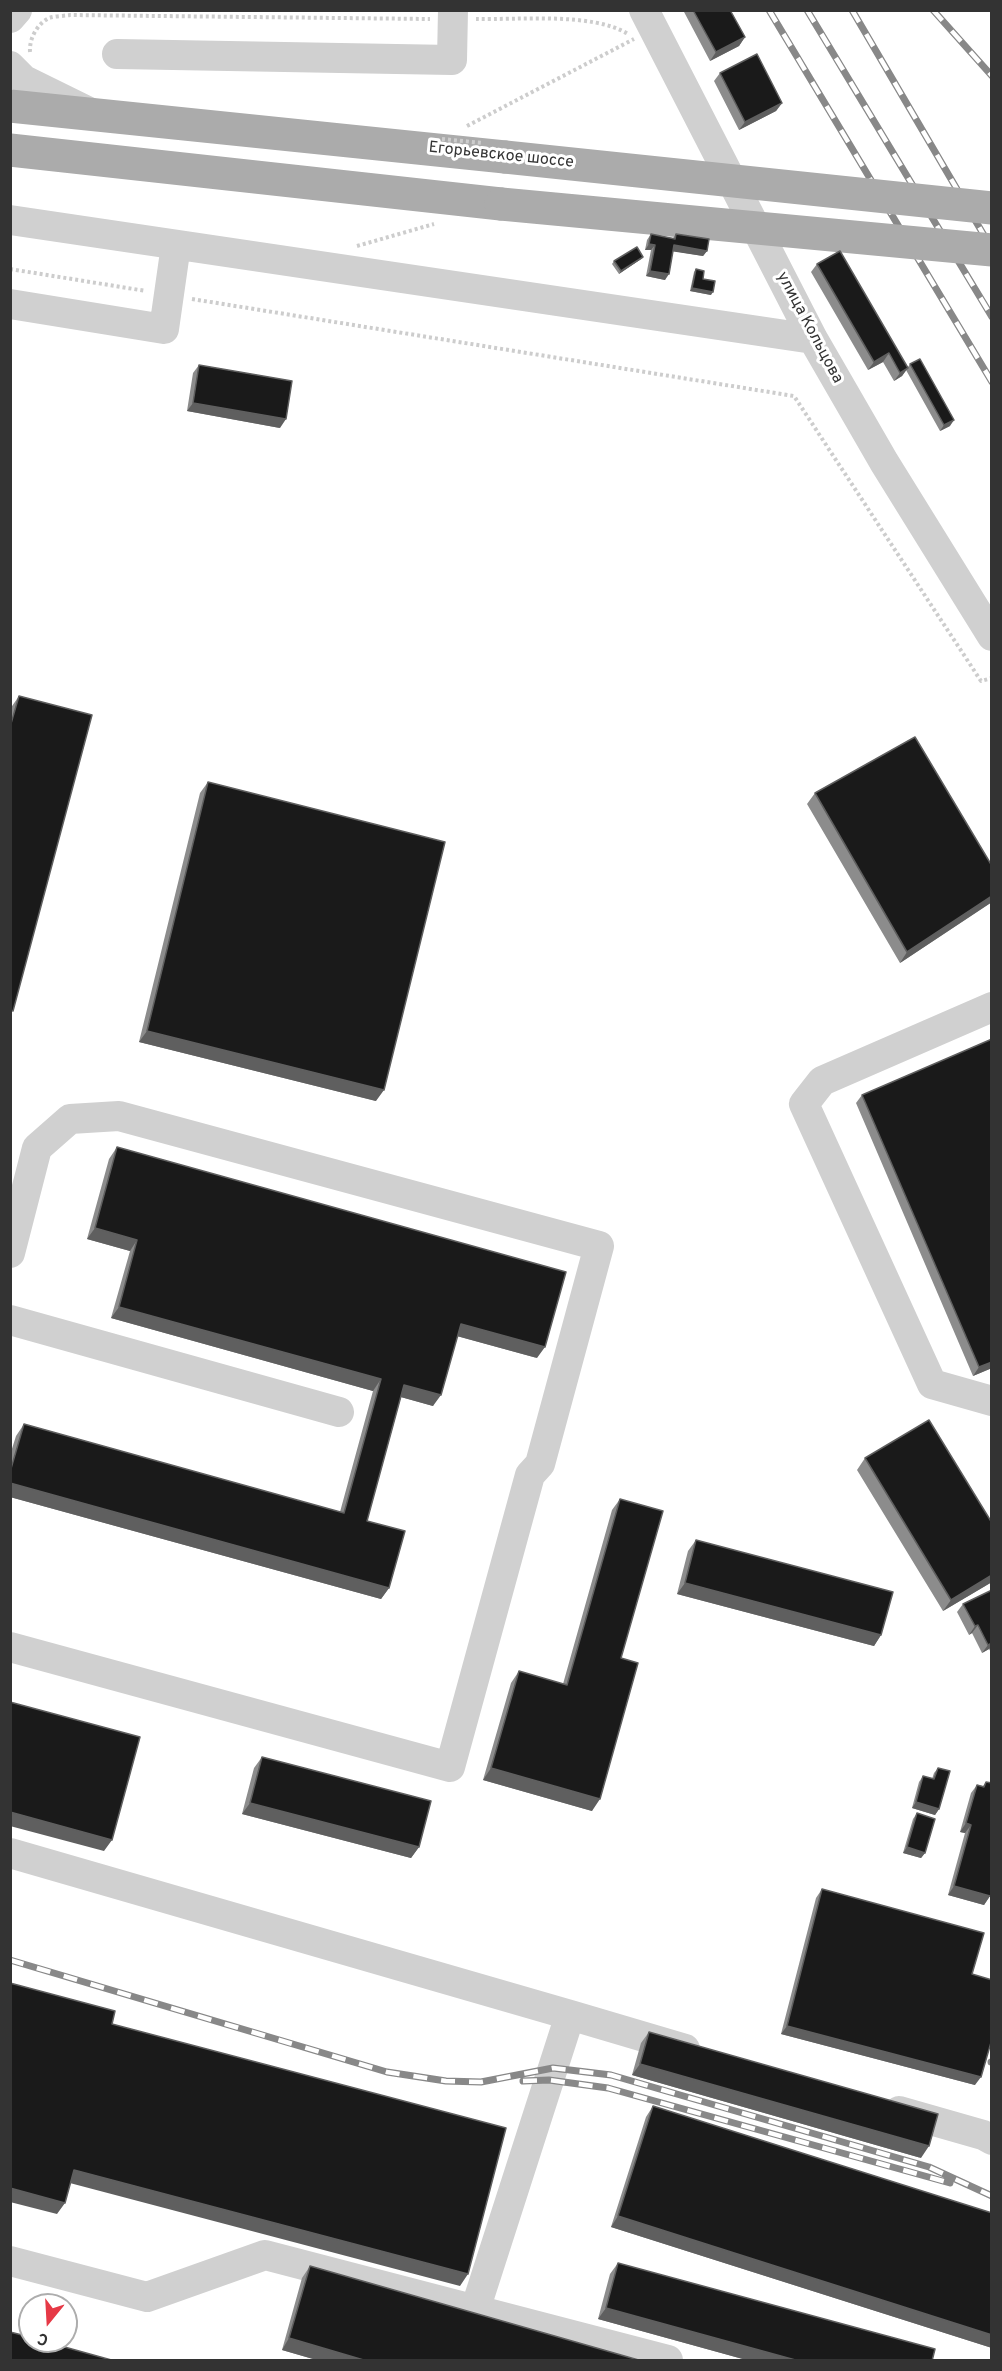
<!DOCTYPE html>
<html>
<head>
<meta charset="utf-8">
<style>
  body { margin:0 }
  #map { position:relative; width:1002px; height:2371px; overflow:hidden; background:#fff; font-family:Overpass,sans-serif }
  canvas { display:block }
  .frame { position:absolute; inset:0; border:12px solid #333; pointer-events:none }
  .north { position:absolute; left:18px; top:2293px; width:60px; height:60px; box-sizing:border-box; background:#fff; border:2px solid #adadad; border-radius:50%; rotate:198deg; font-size:16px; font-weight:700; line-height:24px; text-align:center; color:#333 }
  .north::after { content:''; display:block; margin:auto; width:21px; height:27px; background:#e63946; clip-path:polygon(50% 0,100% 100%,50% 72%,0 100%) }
</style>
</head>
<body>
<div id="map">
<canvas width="1002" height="2371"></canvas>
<div class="frame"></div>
<div class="north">С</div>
</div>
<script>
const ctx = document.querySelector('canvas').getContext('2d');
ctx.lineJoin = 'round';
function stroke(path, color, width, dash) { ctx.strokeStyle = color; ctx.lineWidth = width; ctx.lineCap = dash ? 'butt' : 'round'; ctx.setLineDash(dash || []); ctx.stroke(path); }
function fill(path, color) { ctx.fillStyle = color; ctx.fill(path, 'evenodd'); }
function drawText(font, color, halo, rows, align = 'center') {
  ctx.font = font + ' Overpass,sans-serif'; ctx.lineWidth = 6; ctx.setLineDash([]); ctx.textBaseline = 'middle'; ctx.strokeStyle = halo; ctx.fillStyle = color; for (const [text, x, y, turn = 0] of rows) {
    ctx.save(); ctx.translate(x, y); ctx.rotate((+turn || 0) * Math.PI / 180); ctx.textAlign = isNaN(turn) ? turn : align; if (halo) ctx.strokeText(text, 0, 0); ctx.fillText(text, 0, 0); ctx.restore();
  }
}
stroke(new Path2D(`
  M476,19C519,20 592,12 628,34
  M30,52C29,39 37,24 49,18C55,16 64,16 70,15L430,19
  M467,126L634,39
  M357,246L434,224
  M10,269L146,291
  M192,299L794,396L981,681L992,678`), '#cdcdcd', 4, [3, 3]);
stroke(new Path2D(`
  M644,10L813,339L884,462L992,636
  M10,18L17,10
  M117,54L452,60L453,10
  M10,66L24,80L89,112
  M10,220L813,339
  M10,304L164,329L176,245
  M992,1007L822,1081L804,1104L932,1384L992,1401
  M10,1253L37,1148L70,1119L119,1116L599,1246L540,1464L530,1475L450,1767L10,1647
  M10,1320L339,1412
  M10,1853L570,2015L475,2310
  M570,2015L685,2049
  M899,2111L983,2135L992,2140
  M10,2261L147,2297L265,2255L668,2360`), '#d0d0d0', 30);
stroke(new Path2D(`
  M10,106L505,157
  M10,150L501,204`), '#ababab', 33);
const rail = new Path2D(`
  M769,10L992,382
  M807,10L992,317
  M852,10L992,249
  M933,10L992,76
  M10,1960L387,2072L446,2081L481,2082L553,2068L611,2075L929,2167L992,2196
  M991,2062H992
  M523,2081L549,2080L608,2088L950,2183`);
stroke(rail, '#888', 7);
stroke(rail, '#fff', 4.5, [14]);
stroke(new Path2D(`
  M442,139L483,143`), '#cdcdcd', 4, [3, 3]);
stroke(new Path2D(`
  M505,157L992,208
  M501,204L992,250`), '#ababab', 33);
fill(new Path2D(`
  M683,10H730L745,37L739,46L710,61Z
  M720,73L782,103L776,111L739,130L714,81Z
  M651,234L673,238L676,234L707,251L703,256L673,251L665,280L646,276L651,250H645L647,240Z
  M641,259L619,274L612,264L614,261Z
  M817,264L908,367L910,364L950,426L940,431L906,370L902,376L894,381L883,362L868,370L811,272Z
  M696,269L703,279L711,295L690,291L694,272Z
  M199,365L280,428L187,411L193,373Z
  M19,696L10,1014V709Z
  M208,782L376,1101L139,1042L200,793Z
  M815,793L992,866V902L900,963L807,804Z
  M992,1039V1368L973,1376L856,1103L862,1095Z
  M117,1147L537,1358L457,1336L433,1406L401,1397L367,1521L389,1588L381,1599L10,1497V1455L16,1436L24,1424L340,1512L373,1391L111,1318L130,1251L87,1239L109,1159Z
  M865,1458L992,1582L943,1611L857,1470Z
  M620,1499L621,1658L592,1811L483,1780L511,1683L519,1671L563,1684L612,1510Z
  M696,1540L881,1635L874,1646L677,1594L688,1551Z
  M992,1590V1654L989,1649L982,1653L972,1633L969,1635L957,1612L963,1604Z
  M262,1757L419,1847L411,1858L242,1814L254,1768Z
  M938,1768L939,1809L935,1815L912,1808L919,1782L923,1776L932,1779L934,1773Z
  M986,1782L990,1896L984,1905L948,1895L965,1833L960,1832L971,1793L977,1785L983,1786Z
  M917,1813L925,1853L921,1858L903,1853L913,1819Z
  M822,1889L972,1974L975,2085L781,2034L816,1898Z
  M649,2032L921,2158L632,2075L641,2043Z
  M653,2106L992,2213V2348L611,2227L646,2117Z
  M618,2263L932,2361H750L598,2319L610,2274Z
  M310,2266L642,2361H320L282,2350L302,2278Z`), '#8c8c8c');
fill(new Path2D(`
  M745,37L739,46L710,61L716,52Z
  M782,103L776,111L739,130L745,122Z
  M649,244L655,245L651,250H645Z
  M674,245L707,251L703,256L670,251Z
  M643,257L641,259L619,274L621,271Z
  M650,271L669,274L665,280L646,276Z
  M692,288L713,292L711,295L690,291Z
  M889,353L883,362L868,370L874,362Z
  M908,368L902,376L894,381L900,373Z
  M193,403L286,419L280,428L187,411Z
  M954,420L950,426L940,431L944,425Z
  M992,896V902L900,963L907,952Z
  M147,1031L384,1090L376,1101L139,1042Z
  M95,1228L137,1240L130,1251L87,1239Z
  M119,1307L381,1379L373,1391L111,1318Z
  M461,1324L545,1347L537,1358L453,1335Z
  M992,1362V1368L973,1376L979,1367Z
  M404,1385L441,1395L433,1406L397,1396Z
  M10,1483L389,1588L381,1599L10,1497Z
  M992,1575V1582L943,1611L951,1600Z
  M685,1583L881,1635L874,1646L677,1594Z
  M978,1625L972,1633L969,1635L975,1626Z
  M992,1643V1646L989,1649L982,1653L988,1645Z
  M491,1768L600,1799L592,1811L483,1780Z
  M916,1802L939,1809L935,1815L912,1808Z
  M250,1803L419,1847L411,1858L242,1814Z
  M10,1812L112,1840L104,1851L10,1826Z
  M966,1823L971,1825L965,1833L960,1832Z
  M907,1847L925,1853L921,1858L903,1853Z
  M954,1886L990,1896L984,1905L948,1895Z
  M787,2026L981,2077L975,2085L781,2034Z
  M640,2064L929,2146L921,2158L632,2075Z
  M74,2170L468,2274L460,2286L66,2182Z
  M10,2188L65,2203L57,2214L10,2202Z
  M618,2216L992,2335V2348L611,2227Z
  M606,2308L799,2361H750L598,2319Z
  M289,2338L367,2361H320L282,2350Z`), '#5f5f5f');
const building = new Path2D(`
  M693,10H730L745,37L716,52Z
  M757,54L782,103L745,122L720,73Z
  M651,234L675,239L676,234L709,239L707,251L674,245L669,274L650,271L655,245L649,244Z
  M637,247L643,257L621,271L614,261Z
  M840,251L908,368L900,373L889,353L874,362L817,264Z
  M696,269L704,271L703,279L715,281L713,292L692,288Z
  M920,359L954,420L944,425L910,364Z
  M199,365L292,381L286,419L193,403Z
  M19,696L92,715L13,1011L10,1010V727Z
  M915,737L992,866V896L907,952L815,793Z
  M208,782L445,842L384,1090L147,1031Z
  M992,1039V1362L979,1367L862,1095Z
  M117,1147L566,1272L545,1347L461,1324L441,1395L404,1385L367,1521L405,1531L389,1588L10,1483V1472L24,1424L344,1513L381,1379L119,1307L137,1240L95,1228Z
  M929,1420L992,1523V1575L951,1600L865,1458Z
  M620,1499L663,1511L621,1658L638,1663L600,1799L491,1768L519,1671L567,1685Z
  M696,1540L893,1592L881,1635L685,1583Z
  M992,1590V1643L988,1645L978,1625L975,1626L963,1604Z
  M10,1702L140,1737L112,1840L10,1812Z
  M262,1757L431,1801L419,1847L250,1803Z
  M938,1768L950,1771L939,1809L916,1802L923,1776L934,1779Z
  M986,1782L992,1783V1893L990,1896L954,1886L971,1825L966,1823L977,1785L984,1787Z
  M917,1813L935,1819L925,1853L907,1847Z
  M822,1889L984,1933L972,1974L992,1980V2039L981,2077L787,2026Z
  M10,1983L115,2011L112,2024L506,2128L468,2274L74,2170L65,2203L10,2188Z
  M649,2032L938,2114L929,2146L640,2064Z
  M653,2106L992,2213V2335L618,2216Z
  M618,2263L935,2349L932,2361H799L606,2308Z
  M310,2266L642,2361H367L289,2338Z
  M10,2332L30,2337V2341H43L115,2361H10Z`);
fill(building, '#1a1a1a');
stroke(building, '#5f5f5f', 1.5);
drawText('16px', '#333', '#fff', [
  ["Егорьевское шоссе",501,156,6],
  ["улица Кольцова",809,328,62]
]);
</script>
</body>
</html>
